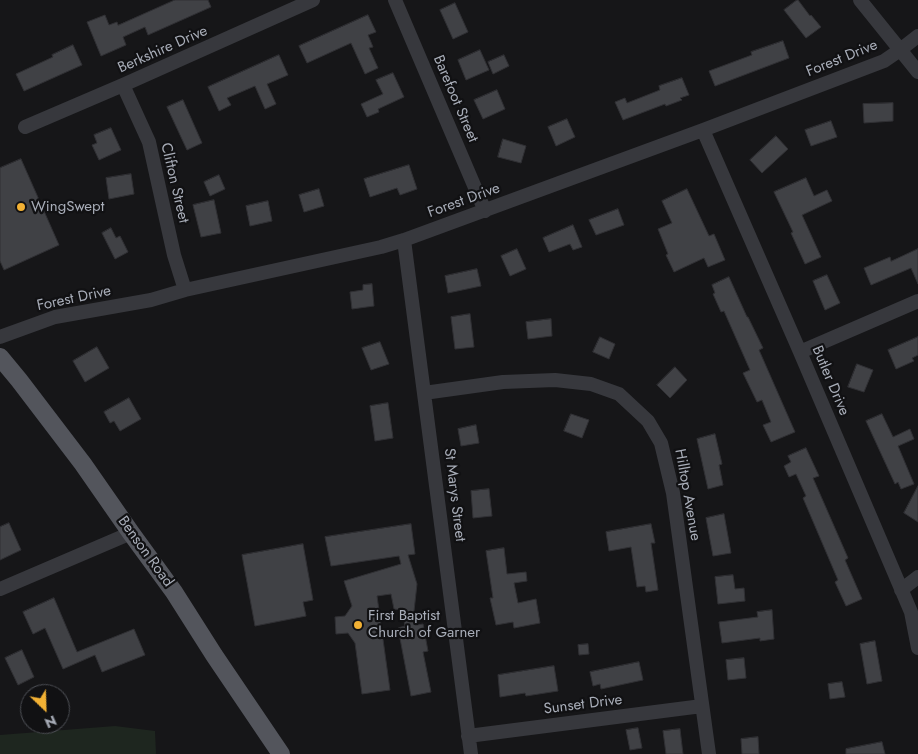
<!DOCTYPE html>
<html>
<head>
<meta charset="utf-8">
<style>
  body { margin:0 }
  #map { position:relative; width:918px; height:754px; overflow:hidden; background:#161618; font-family:Jost,sans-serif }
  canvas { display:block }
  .north { position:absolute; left:20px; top:684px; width:50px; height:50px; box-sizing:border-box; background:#111113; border:1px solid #4d4f55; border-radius:50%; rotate:156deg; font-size:14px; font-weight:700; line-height:20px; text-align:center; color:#a8adb8 }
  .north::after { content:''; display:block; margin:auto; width:18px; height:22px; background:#f2b134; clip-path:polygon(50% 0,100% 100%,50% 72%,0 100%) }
</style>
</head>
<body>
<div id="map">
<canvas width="918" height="754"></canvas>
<div class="north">N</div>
</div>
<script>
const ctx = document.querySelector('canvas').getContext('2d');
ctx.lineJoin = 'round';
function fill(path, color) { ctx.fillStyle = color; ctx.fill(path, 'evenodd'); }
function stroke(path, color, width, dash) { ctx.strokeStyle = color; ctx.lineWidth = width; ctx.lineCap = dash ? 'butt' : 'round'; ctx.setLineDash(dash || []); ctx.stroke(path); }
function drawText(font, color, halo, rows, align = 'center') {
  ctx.font = font + ' Jost,sans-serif'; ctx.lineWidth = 4.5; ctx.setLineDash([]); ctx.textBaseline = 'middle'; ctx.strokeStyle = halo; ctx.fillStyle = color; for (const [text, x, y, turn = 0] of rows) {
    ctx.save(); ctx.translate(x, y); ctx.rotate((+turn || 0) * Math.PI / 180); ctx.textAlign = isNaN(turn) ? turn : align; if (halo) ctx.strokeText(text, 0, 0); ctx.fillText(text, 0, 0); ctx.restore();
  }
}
fill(new Path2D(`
  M115,726L155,731L156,754H0V735Z`), '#1e261f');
const building = new Path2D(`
  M175,0H208L211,7L148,35L145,27L123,37L126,45L101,56L87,22L105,15L109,25L117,22L118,25Z
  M797,0H798L810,16L811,15L821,27L806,38L784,10Z
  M455,3L468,32L453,39L440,10Z
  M368,15L376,32L368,35L373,47L369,48L378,68L365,74L351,43L307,63L299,46Z
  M783,41L789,58L715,86L709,71L752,55L751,52Z
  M73,45L82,65L24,91L16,74L53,57L52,55Z
  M480,50L489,70L466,80L458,60Z
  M279,55L288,75L267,84L276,104L265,109L255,86L227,98L231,105L219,111L208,87Z
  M504,55L509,66L493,74L488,62Z
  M393,73L404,97L378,109L379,112L367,117L361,104L383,94L376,80Z
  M682,78L689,95L680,98L682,100L666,106L665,104L623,120L615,102L625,98L627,103L660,90L659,86Z
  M497,90L505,109L483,119L474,100Z
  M183,100L202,143L187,150L167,107Z
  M893,103V121L864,123L863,104Z
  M567,119L575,137L556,146L548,127Z
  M831,121L837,137L811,146L805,130Z
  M111,128L121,150L99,160L92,145L97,143L94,135Z
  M776,136L788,149L762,173L750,160Z
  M503,139L526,146L521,163L498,157Z
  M21,159L59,245L4,270L0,261V168Z
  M409,165L417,189L400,195L397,188L370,197L364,179Z
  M131,174L134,194L109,199L106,178Z
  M219,175L225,189L210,196L204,182Z
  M806,178L814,196L827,190L832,201L802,215L821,257L805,264L791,233L793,232L774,192Z
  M319,189L324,206L304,212L299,195Z
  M687,189L709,236L714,234L725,260L708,267L704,258L674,272L666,255L668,254L658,229L672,223L662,201Z
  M214,200L221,233L201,237L193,205Z
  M268,201L272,221L250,226L246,206Z
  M618,209L624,225L596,235L589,220Z
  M573,225L582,247L573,250L570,244L549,252L543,238Z
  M111,228L116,238L120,236L128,252L115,259L102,233Z
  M517,249L526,269L510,276L501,256Z
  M918,249V284L911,268L871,285L864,268L890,257L891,261Z
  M477,269L481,286L448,293L445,276Z
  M827,275L840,303L825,310L813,281Z
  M729,277L747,317H748L763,348L759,350L795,432L771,442L763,425L771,422L762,400L757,402L743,373L750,370L724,311L721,312L713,294L715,293L712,285Z
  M372,284L374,306L352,309L350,292L363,290V285Z
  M470,314L474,347L455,349L451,317Z
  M551,319L552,336L528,339L526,322Z
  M600,337L615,344L609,359L593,352Z
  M918,337V355L912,358L914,361L896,369L888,350Z
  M380,342L389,364L371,370L362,348Z
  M97,347L109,368L85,382L73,361Z
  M857,364L873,370L864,392L848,387Z
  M675,367L687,380L670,398L657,385Z
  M129,398L141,419L120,431L114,421L110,423L104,412Z
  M388,403L393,438L375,441L370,406Z
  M571,414L589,420L582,438L564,431Z
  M882,414L893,437L910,429L914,439L898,446L914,484L901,489L898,482L895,484L866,421Z
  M476,425L479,443L461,446L458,429Z
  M715,434L722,464L719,465L723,485L708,489L697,439Z
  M806,448L819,476L813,478L848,558L845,560L862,599L846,606L835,582L838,580L803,498L806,496L796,474L789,477L784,466L791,462L788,456Z
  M918,486V522L904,513Z
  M489,489L492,516L473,518L471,491Z
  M724,514L731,553L713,556L706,518Z
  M9,523L21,550L0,560V527Z
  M411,524L415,554L408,555L417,584L414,611L417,625L423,624L428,651L423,652L431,692L411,696L398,628L405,626L402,610L394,609L391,594L377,596L390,690L362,694L355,643L348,633L336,634L335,617L345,616L352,606L344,581L401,564L399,556L331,566L325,537Z
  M651,524L655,543H651L658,590L646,592L645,586L637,587L631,547L609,551L606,532Z
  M303,544L313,600L303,602L306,616L255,626L242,555Z
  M504,548L507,574L526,572L527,581L514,583L518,603L536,599L540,623L514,628L513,622L496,625L490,598H493L486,551Z
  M733,575L735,589L744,588L745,601L718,604L715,577Z
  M54,598L77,652L134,629L145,655L102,672L95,655L63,669L45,628L33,634L23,612Z
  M772,610L774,639L760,641V638L722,643L719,622L758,617L757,612Z
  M875,641L882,681L867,684L860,644Z
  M588,644L589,654L579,655L578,645Z
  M22,650L34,677L18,685L5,658Z
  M744,658L746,678L728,680L726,660Z
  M639,662L643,680L601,689L600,684L593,686L590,672Z
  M554,666L558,691L526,696L525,693L500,697L498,675Z
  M842,682L845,697L830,699L828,684Z
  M638,728L642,748L630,750L626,730Z
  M680,729L683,754H666L663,731Z
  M758,737L759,754H742L741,739Z
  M882,742L885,754H846V749Z`);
fill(building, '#404145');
stroke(building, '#303034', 1);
stroke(new Path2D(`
  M395,0L485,211
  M860,0L918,72
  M123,85L149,142L174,255L185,290
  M25,127L123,85L313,0
  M703,130L800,352L911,612L918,648
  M404,240L471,754
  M0,337L55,317L151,300L185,290L381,247L404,240L703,130L884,61L900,50L918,36
  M800,352L918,301
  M424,393L503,382L555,380L591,384L619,394L648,421L661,443L673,493L709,754
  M0,589L131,533
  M901,590L918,577
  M468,736L702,706`), '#37383d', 14);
stroke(new Path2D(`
  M0,357L19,380L83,464L131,533L174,592L214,655L281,754`), '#53555c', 18);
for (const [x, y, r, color] of [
  [21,207,5,"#f2b134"],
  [358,625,5,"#f2b134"]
]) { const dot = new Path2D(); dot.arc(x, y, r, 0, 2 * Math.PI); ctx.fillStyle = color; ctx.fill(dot); stroke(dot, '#111113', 2); }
drawText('15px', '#a8adb8', '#111113', [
  ["Berkshire Drive",163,50,-24],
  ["Forest Drive",842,59,-22],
  ["Barefoot Street",455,99,67],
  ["Clifton Street",174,183,77],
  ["Forest Drive",464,201,-20],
  ["Forest Drive",74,299,-12],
  ["Butler Drive",830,381,67],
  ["St Marys Street",454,495,83],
  ["Hilltop Avenue",687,495,80],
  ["Benson Road",145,552,54],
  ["Sunset Drive",583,705,-7]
]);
drawText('15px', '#a8adb8', '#111113', [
  ["WingSwept",31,207],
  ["First Baptist",368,616],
  ["Church of Garner",368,633]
], 'left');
</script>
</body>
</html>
